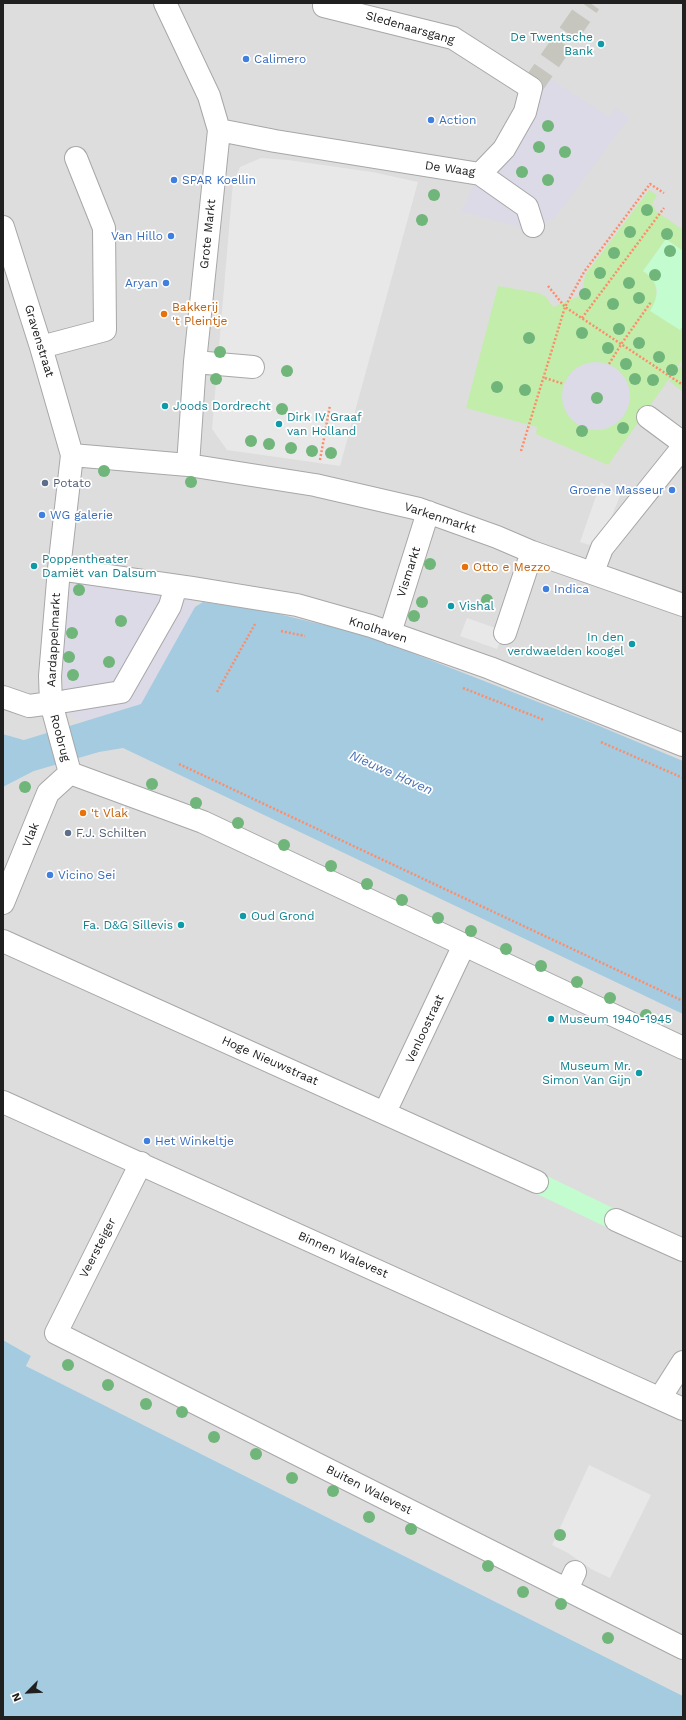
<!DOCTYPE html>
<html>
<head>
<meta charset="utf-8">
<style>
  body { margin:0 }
  #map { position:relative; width:686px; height:1720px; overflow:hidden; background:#f1efe6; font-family:"Work Sans",sans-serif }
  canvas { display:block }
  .frame { position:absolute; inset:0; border:4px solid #202020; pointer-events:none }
  .north { position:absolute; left:8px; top:1672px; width:40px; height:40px; -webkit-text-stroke:3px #fff; paint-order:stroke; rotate:246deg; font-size:11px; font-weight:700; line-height:16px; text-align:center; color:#202020 }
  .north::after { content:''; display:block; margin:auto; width:14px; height:18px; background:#202020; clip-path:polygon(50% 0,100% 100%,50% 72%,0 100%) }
</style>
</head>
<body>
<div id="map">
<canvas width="686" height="1720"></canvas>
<div class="frame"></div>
<div class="north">N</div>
</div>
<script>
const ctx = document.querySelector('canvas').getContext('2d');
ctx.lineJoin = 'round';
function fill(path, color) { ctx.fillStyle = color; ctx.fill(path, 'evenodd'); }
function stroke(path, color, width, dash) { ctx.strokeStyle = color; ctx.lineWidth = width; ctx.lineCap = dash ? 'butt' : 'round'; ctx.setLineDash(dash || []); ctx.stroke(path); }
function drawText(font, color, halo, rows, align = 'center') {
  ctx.font = font + ' "Work Sans",sans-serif'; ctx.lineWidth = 3.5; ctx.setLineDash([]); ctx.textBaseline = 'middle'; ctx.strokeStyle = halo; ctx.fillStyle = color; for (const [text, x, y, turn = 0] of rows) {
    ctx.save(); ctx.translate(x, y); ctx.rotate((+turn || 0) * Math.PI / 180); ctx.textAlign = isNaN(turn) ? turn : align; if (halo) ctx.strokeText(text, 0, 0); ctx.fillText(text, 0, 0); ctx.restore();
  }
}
fill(new Path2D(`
  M3,3H683V1696L26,1366L31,1356L3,1340V787L34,771L24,740L3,734Z`), '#dedddd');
fill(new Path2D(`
  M649,190L657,195L652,204L656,211L683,230V251L666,239L643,271C654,279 658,286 656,300L680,330L683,326V359L608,465L536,434L537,427L466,408L498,286L539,293L546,297L553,307L582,295L585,275Z
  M683,363V392L669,381Z`), '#c3edab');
fill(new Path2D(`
  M666,239L683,251V326L680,330L650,311C660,294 660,283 643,271Z
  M543,1174L615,1209L606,1227L535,1193Z`), '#c3fccf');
fill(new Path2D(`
  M261,158L288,160L372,172L418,182L340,466L227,450L212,429L233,182L240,167Z
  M601,482L620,496L599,548L580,542Z
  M467,618L504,631L497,649L460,636Z
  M589,1465L651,1495L610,1578L591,1569L568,1553L552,1545Z`), '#e8e8e8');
fill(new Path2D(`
  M541,73L609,117L616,107L629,118L554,219L525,229L461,211L480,174Z
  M562 396a34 34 0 1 1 68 0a34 34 0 1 1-68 0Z
  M73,571L192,588L195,607L141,704L87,721L76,719L72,716L67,707L62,667L65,627Z`), '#dcdae7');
fill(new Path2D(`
  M203,602L266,611L366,635L592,723L683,761V1014L123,748L99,752L34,771L3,787V734L24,740L141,704L195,607Z
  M3,1340L31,1356L26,1366L683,1696V1717H3Z`), '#a5cbe0');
stroke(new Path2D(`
  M531,88L590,3`), '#c7c6be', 22, [22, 11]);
const minor = new Path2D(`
  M165,3L209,96L219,130L195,362L188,465
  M219,130L275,141L480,174L504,149L525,112L531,88L453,38L324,6
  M480,174L527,207L533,226
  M3,227L41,347L72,455
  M41,347L105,330L104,228L76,158
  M195,362L253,367
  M648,417L683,443
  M59,569L192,588L297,605L371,626L490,668L683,745
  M593,572L602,548L683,447
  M390,633L428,512
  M505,633L532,552
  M3,697L29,706L51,703
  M66,701L121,692L170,606L176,586
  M70,773L51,703L50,676L59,569L72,455L188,465L315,485L419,509L497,537L532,552L683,605
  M70,773L203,822L683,1048
  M3,903L48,793L70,773
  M3,941L537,1182
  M3,1102L683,1409
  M385,1112L464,945
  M141,1163L56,1333L683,1648
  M616,1220L683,1250
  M660,1398L683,1362
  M567,1589L575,1572`);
stroke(minor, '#a7a7a7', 24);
stroke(new Path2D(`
  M548,286L565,307L683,385
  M582,318L664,208
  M609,364L622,343L651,302
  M545,378L564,384
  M521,451L565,307L584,272L650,184L664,193
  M320,460L330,405
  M281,631L305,636
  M463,688L544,720
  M217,692L255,624
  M601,742L683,778
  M179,764L683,1001`), '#ff8c69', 2.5, [2, 2]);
stroke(minor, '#fff', 22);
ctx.fillStyle = '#70b57a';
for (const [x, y] of [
  [548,126],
  [539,147],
  [565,152],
  [522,172],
  [548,180],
  [434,195],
  [647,210],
  [422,220],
  [630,232],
  [667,234],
  [670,251],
  [614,253],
  [600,273],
  [655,275],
  [629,283],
  [585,294],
  [639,298],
  [613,304],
  [619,329],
  [582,333],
  [529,338],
  [639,343],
  [608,348],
  [220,352],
  [659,357],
  [626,364],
  [672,370],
  [287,371],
  [216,379],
  [635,379],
  [653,380],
  [497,387],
  [525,390],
  [597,398],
  [282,409],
  [623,428],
  [582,431],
  [251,441],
  [269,444],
  [291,448],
  [312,451],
  [331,453],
  [104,471],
  [191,482],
  [430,564],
  [79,590],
  [487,600],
  [422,602],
  [414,616],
  [121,621],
  [72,633],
  [69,657],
  [109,662],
  [73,675],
  [152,784],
  [25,787],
  [196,803],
  [238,823],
  [284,845],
  [331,866],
  [367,884],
  [402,900],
  [438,918],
  [471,931],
  [506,949],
  [541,966],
  [577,982],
  [610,998],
  [646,1015],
  [68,1365],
  [108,1385],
  [146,1404],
  [182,1412],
  [214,1437],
  [256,1454],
  [292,1478],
  [333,1491],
  [369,1517],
  [411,1529],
  [560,1535],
  [488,1566],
  [523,1592],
  [561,1604],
  [608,1638]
]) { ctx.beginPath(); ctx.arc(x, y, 6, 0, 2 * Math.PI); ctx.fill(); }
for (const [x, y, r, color] of [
  [601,44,4,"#0f9aa8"],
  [246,59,4,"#3f7fe0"],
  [431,120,4,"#3f7fe0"],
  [174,180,4,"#3f7fe0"],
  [171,236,4,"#3f7fe0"],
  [166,283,4,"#3f7fe0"],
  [164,314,4,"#e8710a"],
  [165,406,4,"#0f9aa8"],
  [279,424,4,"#0f9aa8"],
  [45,483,4,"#5c6f8a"],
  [672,490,4,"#3f7fe0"],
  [42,515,4,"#3f7fe0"],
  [34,566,4,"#0f9aa8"],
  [465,567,4,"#e8710a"],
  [546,589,4,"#3f7fe0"],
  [451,606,4,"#0f9aa8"],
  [632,644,4,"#0f9aa8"],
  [83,813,4,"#e8710a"],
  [68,833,4,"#5c6f8a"],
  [50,875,4,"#3f7fe0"],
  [243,916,4,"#0f9aa8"],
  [181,925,4,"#0f9aa8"],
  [551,1019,4,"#0f9aa8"],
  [639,1073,4,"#0f9aa8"],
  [147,1141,4,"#3f7fe0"]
]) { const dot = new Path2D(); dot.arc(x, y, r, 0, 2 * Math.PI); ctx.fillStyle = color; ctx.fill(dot); stroke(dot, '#fff', 1.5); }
drawText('12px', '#202020', '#fff', [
  ["Sledenaarsgang",410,28,16],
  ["De Waag",450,169,8],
  ["Grote Markt",208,234,-84],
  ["Gravenstraat",39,341,73],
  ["Varkenmarkt",440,518,18],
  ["Vismarkt",409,572,-72],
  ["Knolhaven",378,630,18],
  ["Aardappelmarkt",54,640,-87],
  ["Roobrug",60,738,75],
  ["Vlak",31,835,-68],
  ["Venloostraat",425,1029,-65],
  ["Hoge Nieuwstraat",270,1061,24],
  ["Veersteiger",98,1248,-63],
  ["Binnen Walevest",343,1255,24],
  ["Buiten Walevest",369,1490,27]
]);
drawText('12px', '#0d838f', '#fff', [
  ["De Twentsche",593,37,"right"],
  ["Bank",593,51,"right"],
  ["Joods Dordrecht",173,406],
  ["Dirk IV Graaf",287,417],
  ["van Holland",287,431],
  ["Poppentheater",42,559],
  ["Damiët van Dalsum",42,573],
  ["Vishal",459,606],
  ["In den",624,637,"right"],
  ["verdwaelden koogel",624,651,"right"],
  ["Oud Grond",251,916],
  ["Fa. D&G Sillevis",173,925,"right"],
  ["Museum 1940-1945",559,1019],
  ["Museum Mr.",631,1066,"right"],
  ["Simon Van Gijn",631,1080,"right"]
], 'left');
drawText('12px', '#366cbe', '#fff', [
  ["Calimero",254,59],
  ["Action",439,120],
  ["SPAR Koellin",182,180],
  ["Van Hillo",163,236,"right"],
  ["Aryan",158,283,"right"],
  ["Groene Masseur",664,490,"right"],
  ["WG galerie",50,515],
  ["Indica",554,589],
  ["Vicino Sei",58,875],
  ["Het Winkeltje",155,1141]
], 'left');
drawText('12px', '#c56008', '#fff', [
  ["Bakkerij",172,307],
  ["'t Pleintje",172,321],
  ["Otto e Mezzo",473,567],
  ["'t Vlak",91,813]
], 'left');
drawText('12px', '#4e5e75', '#fff', [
  ["Potato",53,483],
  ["F.J. Schilten",76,833]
], 'left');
drawText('italic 13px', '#4870b5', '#fff', [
  ["Nieuwe Haven",391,773,24]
]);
</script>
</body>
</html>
